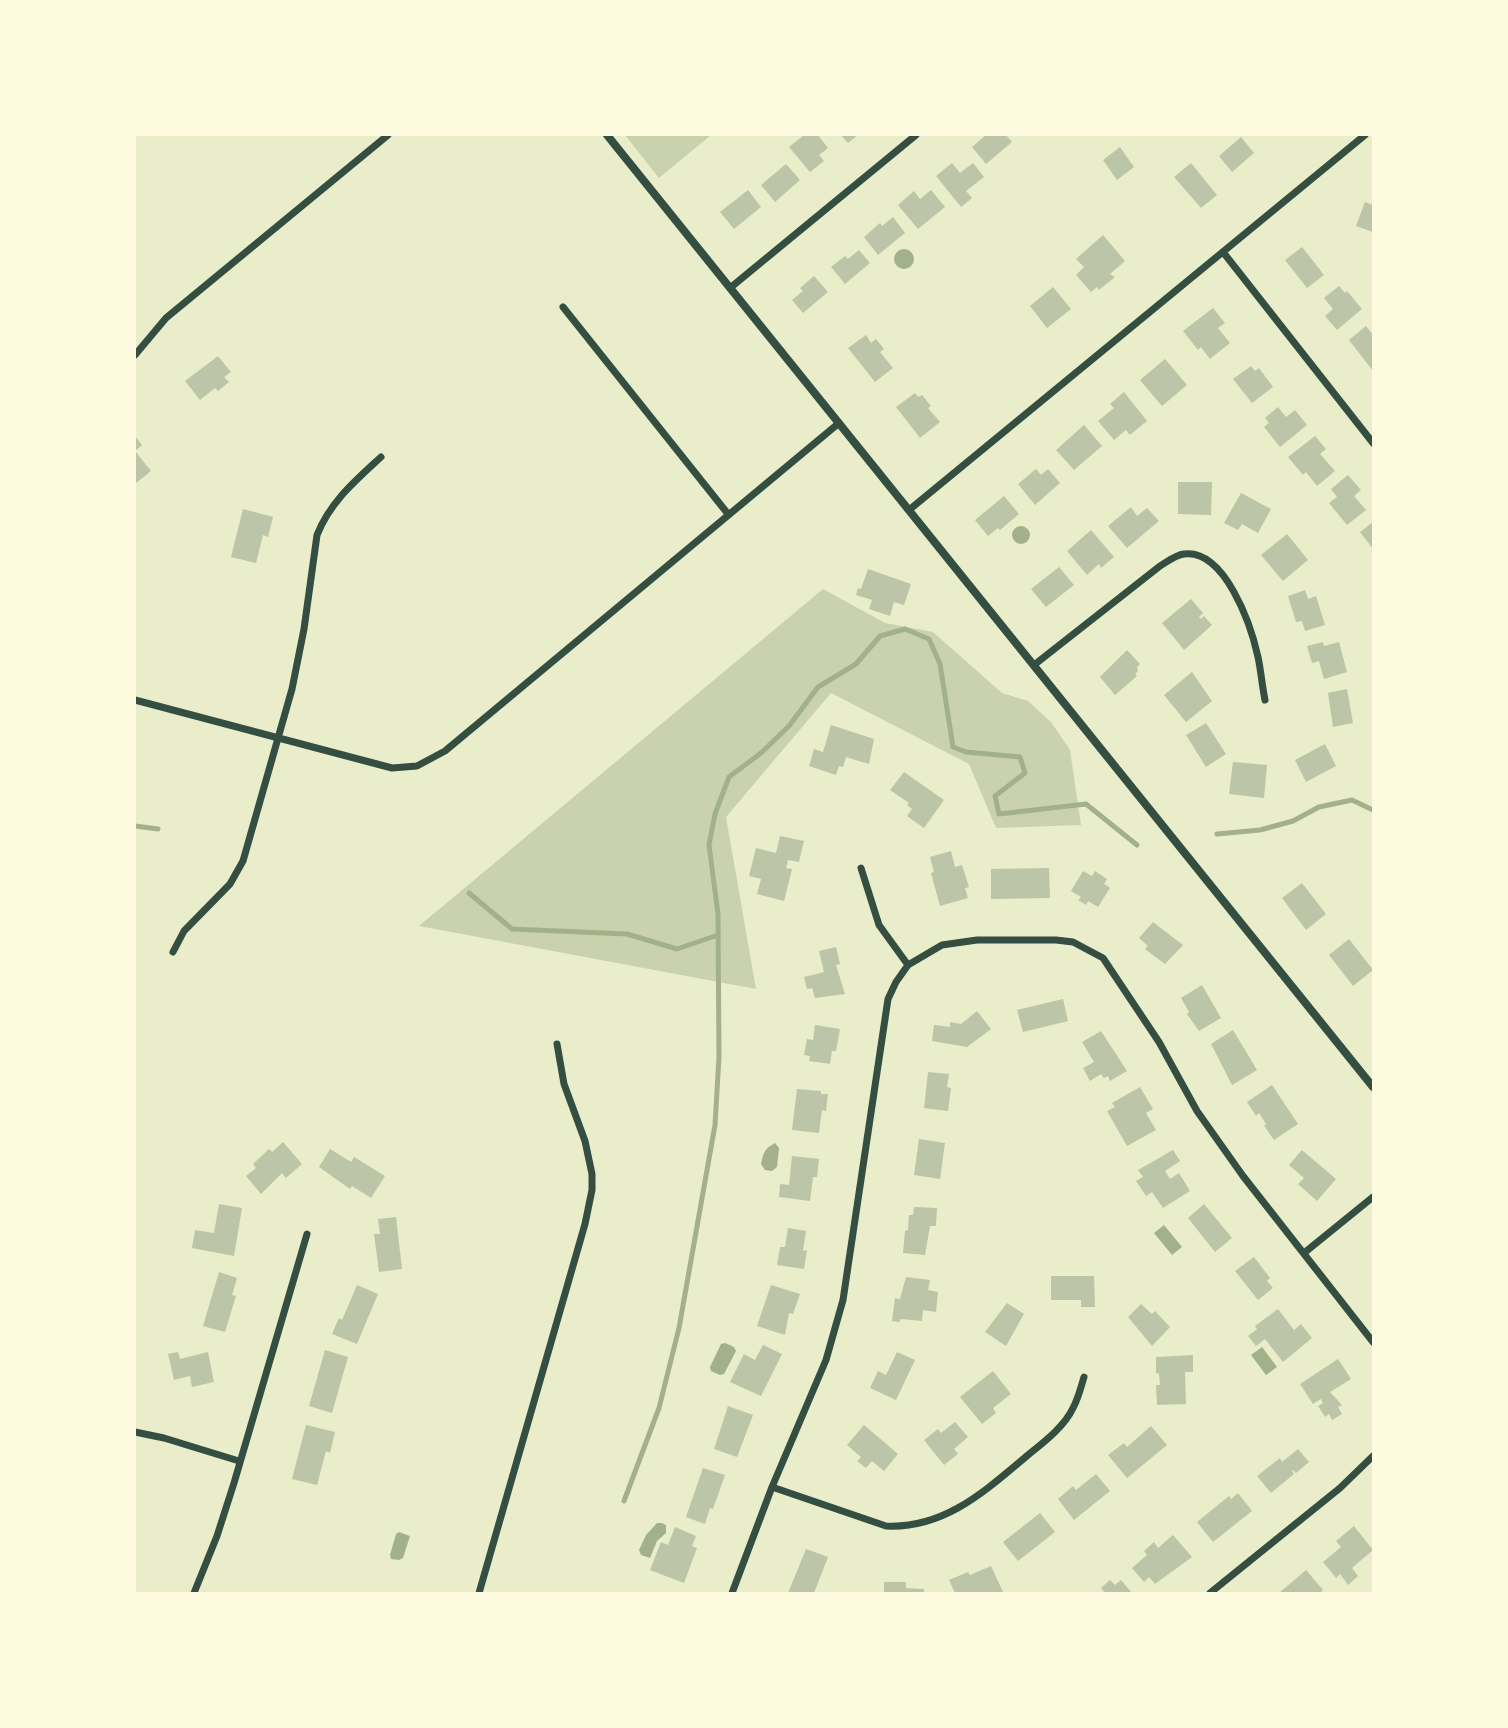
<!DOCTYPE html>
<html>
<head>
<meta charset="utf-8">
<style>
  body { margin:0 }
  #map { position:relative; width:1508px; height:1728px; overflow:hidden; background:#e9edc9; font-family:Cabin,sans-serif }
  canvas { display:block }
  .frame { position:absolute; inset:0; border:136px solid #fefae0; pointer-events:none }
</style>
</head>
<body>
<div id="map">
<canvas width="1508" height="1728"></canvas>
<div class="frame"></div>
</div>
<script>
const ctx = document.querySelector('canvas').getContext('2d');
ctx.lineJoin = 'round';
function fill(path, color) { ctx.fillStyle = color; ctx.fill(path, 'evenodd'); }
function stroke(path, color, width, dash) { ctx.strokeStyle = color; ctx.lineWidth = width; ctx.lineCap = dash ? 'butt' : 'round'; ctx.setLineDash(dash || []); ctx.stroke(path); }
fill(new Path2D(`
  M625,135H711L659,178Z
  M823,589L885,623L933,632L1002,693L1028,701L1051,722L1070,750L1081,825L996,828L969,764L831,693L726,817L756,989L419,926Z`), '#cad2ad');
fill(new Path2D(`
  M894 259a10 10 0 1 1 20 0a10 10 0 1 1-20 0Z
  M1012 535a9 9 0 1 1 18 0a9 9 0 1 1-18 0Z
  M775,1143L779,1148L777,1167L772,1171L765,1170L761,1164C763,1153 765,1148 775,1143Z
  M1164,1225L1182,1247L1172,1255L1154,1233Z
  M725,1343L734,1347L736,1351L724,1374L720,1375L711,1371L710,1367L721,1344Z
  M1262,1347L1277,1367L1266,1375L1251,1355Z
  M662,1523L666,1525V1533L657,1541L650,1558L641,1555L639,1550L646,1535L657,1523Z
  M399,1532L410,1536L403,1558L399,1560L391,1559L390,1555L396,1534Z`), '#a3b18a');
stroke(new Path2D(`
  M135,826L158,829
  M1217,834L1260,830L1293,821L1319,807L1352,800L1373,810
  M469,893L512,929L627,934L677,949L718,935
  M624,1501L659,1408L679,1328L715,1125L719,1057L718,914L709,845L715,814L729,777L761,753L789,726L818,687L856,664L880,636L905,629L929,639L940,664L953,747L966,752L1020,757L1025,773L995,796L999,814L1086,804L1137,845`), '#a3b18a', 5);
fill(new Path2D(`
  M804,135H818L828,148L819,155L824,161L810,172L789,147Z
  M841,135H858L848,143Z
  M986,135H1006L1012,142L986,164L972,147Z
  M1241,137L1254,153L1232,172L1219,156Z
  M1120,147L1134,167L1117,180L1103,160Z
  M952,163L960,173L973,163L984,177L966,191L972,198L961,207L936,176Z
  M1191,163L1217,195L1201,208L1174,177Z
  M786,164L800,180L775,202L761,185Z
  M748,190L761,207L734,229L720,212Z
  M931,190L945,207L918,229L898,205L914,191L920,199Z
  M1365,202L1373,205V232L1356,226Z
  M893,217L905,233L878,255L864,237L880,223L882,226Z
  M1103,235L1125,261L1110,274L1115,277L1099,290L1097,287L1091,292L1076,275L1084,267L1076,259Z
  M1302,247L1324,275L1307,288L1285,260Z
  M859,250L870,263L845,284L831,267L845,256L848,259Z
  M814,276L828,292L803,313L792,300L803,291L800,288Z
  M1339,286L1345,293L1347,291L1362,309L1337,330L1325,316L1333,309L1324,298Z
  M1053,287L1071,309L1047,328L1030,306Z
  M1213,308L1225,323L1218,328L1230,343L1210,359L1201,347L1198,350L1183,331Z
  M1366,326L1373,335V371L1349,340Z
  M866,335L871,343L876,339L884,349L880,352L893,368L875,382L848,348Z
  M218,356L231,372L224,377L229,382L218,391L215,388L200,400L185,381Z
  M1165,359L1187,385L1162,406L1140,380Z
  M1251,366L1255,371L1259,368L1273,387L1252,403L1233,379Z
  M1124,392L1147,421L1130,435L1126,430L1114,440L1098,421L1114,408L1110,404Z
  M915,393L918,397L922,395L931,406L928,408L940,422L920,438L896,407Z
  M1278,407L1286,417L1295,410L1307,425L1280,447L1264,427L1269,423L1265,418Z
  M1084,425L1102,446L1074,470L1056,450Z
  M135,436L142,445L135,451L151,471L135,484Z
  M1315,436L1326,449L1320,454L1335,471L1317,486L1306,472L1303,475L1288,457Z
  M1036,469L1041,475L1048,469L1060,483L1035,505L1018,484Z
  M1348,475L1361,490L1354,496L1366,510L1347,525L1329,503L1337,497L1331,489Z
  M1178,482H1212L1211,515L1178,514Z
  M1241,493L1271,509L1258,533L1242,524L1238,530L1224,523Z
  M1004,496L1019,514L1000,530L998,528L988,536L975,520Z
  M1131,507L1137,516L1147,508L1159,521L1127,548L1108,526Z
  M243,509L273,517L268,537L263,535L256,563L231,557Z
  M1373,522V549L1360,532Z
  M1091,530L1114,557L1101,568L1099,564L1087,575L1067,551Z
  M1287,534L1308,560L1283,581L1261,555Z
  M1059,567L1074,585L1046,607L1031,589Z
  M868,569L911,584L904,605L894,602L890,616L869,609L872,600L856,595L858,588L861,589Z
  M1305,590L1308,599L1316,596L1325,625L1305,631L1302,621L1296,622L1288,596Z
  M1191,599L1203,613L1199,617L1201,619L1204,616L1212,625L1184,650L1162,623Z
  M1323,642L1324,646L1339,642L1347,672L1324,679L1319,661L1312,663L1307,646Z
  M1127,650L1140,664L1137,667L1138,671L1135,674L1137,676L1115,695L1100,677Z
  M1192,672L1212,701L1186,722L1164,695Z
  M1347,689L1353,723L1333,727L1328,693Z
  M1206,723L1226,754L1206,767L1186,735Z
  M831,725L874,739L869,764L846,757L843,767L839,766L836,775L809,766L814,749L823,752Z
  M1325,744L1336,766L1306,782L1295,760Z
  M1233,762L1267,765L1264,798L1229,794Z
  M904,772L944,800L924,828L907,816L912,809L907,805L909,803L890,790Z
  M780,836L804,841L799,862L788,860L786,868L792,869L784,901L757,894L761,879L749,876L756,848L776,853Z
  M951,851L955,867L962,865L969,887L965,888L968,898L940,906L931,873L934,872L930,857Z
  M1049,868L1050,898L991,899V869Z
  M1083,871L1092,876L1095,871L1107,879L1104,884L1110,888L1098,907L1088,901L1086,905L1078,900L1081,897L1071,891Z
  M1302,883L1326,914L1306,930L1282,898Z
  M1153,922L1183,945L1165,964L1145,949L1148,946L1139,938Z
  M1349,939L1373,970L1353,986L1329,955Z
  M836,947L840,964L836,965L845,994L815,998L812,988L807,989L804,977L824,972L819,951Z
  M1202,985L1221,1018L1199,1031L1187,1014L1189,1012L1181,998Z
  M1063,999L1068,1021L1023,1032L1017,1010Z
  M977,1011L991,1029L967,1047L932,1041L934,1025L950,1027V1022L961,1024Z
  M815,1025L840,1029L836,1051H832L830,1064L809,1061L810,1056L804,1055L807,1039L813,1040Z
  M1233,1030L1257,1070L1232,1085L1211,1044Z
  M1101,1031L1127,1071L1110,1081L1108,1076L1104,1078L1101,1074L1090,1081L1083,1068L1094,1062L1082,1042Z
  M928,1072L949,1074L947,1087L951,1088L948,1111L924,1108Z
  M1272,1085L1298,1124L1274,1140L1264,1126L1266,1124L1259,1113L1256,1116L1247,1102Z
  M1140,1087L1153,1109L1146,1113L1156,1130L1127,1146L1107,1111L1115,1107L1112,1103Z
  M797,1089L821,1091V1094H828L826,1111L822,1110L819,1133L792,1130Z
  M919,1139L945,1143L940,1179L914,1175Z
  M283,1142L302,1164L286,1178L282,1173L261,1194L246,1176L256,1168L253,1164L269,1149L272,1152Z
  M330,1149L351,1162L354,1157L385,1176L371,1198L352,1186L350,1189L319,1167Z
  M1173,1150L1180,1161L1165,1171L1170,1179L1179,1173L1190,1191L1163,1208L1152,1192L1146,1196L1136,1181L1143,1177L1138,1170Z
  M1302,1150L1336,1179L1317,1201L1298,1184L1304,1178L1289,1165Z
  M792,1156L819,1159L817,1177H813L810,1201L779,1197L780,1184L789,1185Z
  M219,1204L242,1208L234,1256L192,1248L195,1230L214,1233Z
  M1204,1204L1232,1238L1215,1252L1188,1218Z
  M914,1207L937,1208L936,1226H930L925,1255L903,1253L905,1231L908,1230L909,1215H913Z
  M396,1217L402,1269L379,1272L374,1234H380L378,1219Z
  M788,1228L806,1231L803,1251L807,1250L804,1269L777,1265L780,1247H785Z
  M1254,1257L1270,1278L1267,1281L1273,1288L1258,1300L1235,1271Z
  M219,1272L237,1278L232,1295L236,1296L225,1332L203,1326Z
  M1051,1276H1094L1095,1307H1081V1300H1051Z
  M906,1277L930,1280L928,1290L938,1292L936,1312L923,1310L922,1321L901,1319L899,1322L892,1321L895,1298L900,1299Z
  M357,1285L378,1294L357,1344L332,1334L339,1318L342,1320Z
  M771,1285L800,1294L793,1314L789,1313L785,1335L757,1326Z
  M1007,1303L1024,1314L1006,1346L985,1332Z
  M1141,1304L1152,1314L1155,1311L1170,1327L1152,1346L1128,1317Z
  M1278,1309L1294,1330L1301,1324L1312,1338L1283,1362L1265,1339L1256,1346L1248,1336L1257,1329L1255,1326Z
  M763,1345L782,1354L761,1396L730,1382L744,1354L755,1360Z
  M325,1350L348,1357L332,1413L309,1406Z
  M178,1352L180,1359L208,1352L214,1382L192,1387L190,1376L174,1380L168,1354Z
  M897,1352L915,1360L896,1400L870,1388L878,1371L886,1375Z
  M1193,1355V1372H1185L1186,1404L1157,1405L1156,1385H1160L1159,1374L1156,1373V1357Z
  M1338,1359L1351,1379L1330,1392L1342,1405L1338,1407L1342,1414L1332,1420L1329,1414L1325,1417L1318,1406L1323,1403L1321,1399L1313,1404L1300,1384Z
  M993,1371L1011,1394L993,1408L996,1413L982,1424L960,1397Z
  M728,1406L753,1415L737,1457L714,1449Z
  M955,1422L968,1437L954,1449L958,1454L944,1465L924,1440L938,1429L941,1433Z
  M306,1425L335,1432L330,1453L326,1451L317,1485L292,1479Z
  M864,1425L898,1454L884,1471L872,1461L866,1468L857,1461L861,1457L847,1445Z
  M1151,1426L1167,1445L1127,1478L1108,1455L1124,1443L1127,1447Z
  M1298,1449L1309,1462L1296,1473L1293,1470L1292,1471L1294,1474L1271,1493L1257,1476L1280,1458L1282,1462Z
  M703,1468L725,1475L713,1509L710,1508L705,1524L686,1517Z
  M1096,1474L1110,1491L1074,1520L1058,1499L1073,1486L1076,1490Z
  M1238,1493L1252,1511L1213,1542L1197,1522L1229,1496L1231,1499Z
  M1040,1513L1055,1532L1018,1561L1003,1542Z
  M1354,1526L1373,1550L1352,1568L1358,1576L1348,1585L1340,1574L1336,1578L1323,1562L1341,1547L1336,1541Z
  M675,1527L696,1536L692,1546L697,1548L684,1583L650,1570L661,1542L668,1545Z
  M1173,1535L1192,1557L1155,1584L1149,1577L1144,1582L1132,1568L1147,1555L1144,1551L1154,1542L1158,1548Z
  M806,1549L828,1557L814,1593H788Z
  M991,1566L1003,1592L955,1593L949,1580L968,1572L970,1575Z
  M1306,1570L1323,1590L1320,1593H1279Z
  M1110,1580L1115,1585L1121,1580L1132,1593H1105L1101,1588Z
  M884,1582H906V1588L924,1589V1593H884Z`), '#bcc5a7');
stroke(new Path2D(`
  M1223,252L1373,443
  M730,288L916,135
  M563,307L728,514
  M135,355L166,318L388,135
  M909,510L1365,135
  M1034,665L1160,566C1167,562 1175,555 1184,554C1225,549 1251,625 1258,657C1261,671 1262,685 1265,700
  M135,700L392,768L417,766L445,751L839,423
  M861,868L879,925L908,965
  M173,952L184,931L230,884L243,861L292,689L304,629L317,535C330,502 355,481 381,457
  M1304,1253L1373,1197
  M135,1432L164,1438L239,1461
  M772,1487L886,1526C945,1529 986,1490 1028,1455C1044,1442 1064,1427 1073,1408C1078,1399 1081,1387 1084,1377
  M194,1593L217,1536L234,1483L307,1234
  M479,1593L585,1224L592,1190V1174L585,1141L564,1084L557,1044
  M732,1593L772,1487L826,1360L843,1300L888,999L896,982L908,965L942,945L977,940H1056L1073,942L1103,958L1159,1042L1197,1111L1243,1176L1373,1342
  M1210,1593L1340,1488L1373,1456`), '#344e41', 7);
stroke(new Path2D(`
  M607,135L1373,1087`), '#344e41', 8);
</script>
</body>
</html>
